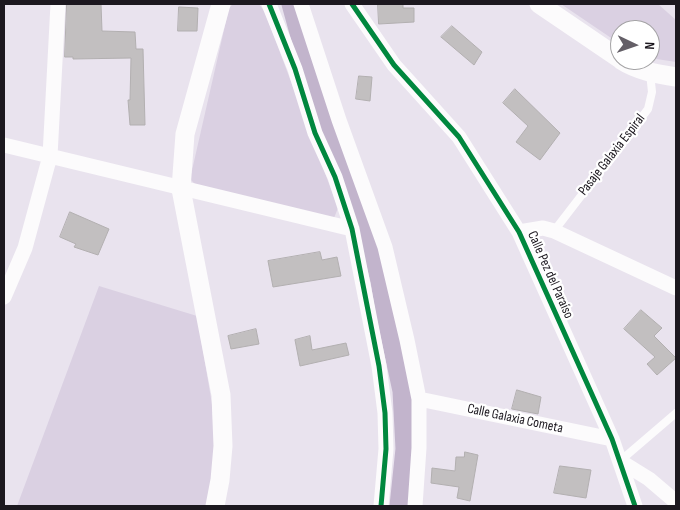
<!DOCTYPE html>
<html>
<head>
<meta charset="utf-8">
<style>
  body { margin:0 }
  #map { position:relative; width:680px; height:510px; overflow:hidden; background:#e9e3ee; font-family:"Sofia Sans Condensed",sans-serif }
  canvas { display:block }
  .frame { position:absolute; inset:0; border:5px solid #1c181f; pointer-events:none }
  .north { position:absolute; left:610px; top:20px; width:50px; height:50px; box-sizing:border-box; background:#fff; border:1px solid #a4a3a5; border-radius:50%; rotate:93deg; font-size:14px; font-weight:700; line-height:20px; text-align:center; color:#1c181f }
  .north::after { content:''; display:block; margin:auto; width:18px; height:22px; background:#645f67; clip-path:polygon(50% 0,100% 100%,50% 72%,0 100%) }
</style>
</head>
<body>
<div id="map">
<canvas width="680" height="510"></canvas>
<div class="frame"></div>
<div class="north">N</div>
</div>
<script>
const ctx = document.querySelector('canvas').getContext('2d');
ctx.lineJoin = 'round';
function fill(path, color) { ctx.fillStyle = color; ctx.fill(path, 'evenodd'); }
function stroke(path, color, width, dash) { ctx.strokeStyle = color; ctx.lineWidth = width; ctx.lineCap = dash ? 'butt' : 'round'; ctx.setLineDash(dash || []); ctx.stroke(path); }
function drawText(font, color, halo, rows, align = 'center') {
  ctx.font = font + ' "Sofia Sans Condensed",sans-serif'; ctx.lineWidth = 4.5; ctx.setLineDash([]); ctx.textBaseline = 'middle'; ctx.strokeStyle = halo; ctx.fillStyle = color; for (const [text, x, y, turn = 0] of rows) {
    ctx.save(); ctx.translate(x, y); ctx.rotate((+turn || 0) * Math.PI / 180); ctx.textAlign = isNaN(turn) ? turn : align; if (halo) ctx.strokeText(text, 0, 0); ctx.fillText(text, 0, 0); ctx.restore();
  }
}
fill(new Path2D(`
  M233,4H259L265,12L338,208L334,218L196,185L190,179L229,8Z
  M561,4H658L676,20V62L650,58V30H620V44Z
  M99,286L197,316L212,404L215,453L208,506H17Z`), '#dad0e2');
stroke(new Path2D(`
  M291,4L318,101L359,197L380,281L385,312L402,391L405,449L399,506`), '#c2b4cc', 19);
const building = new Path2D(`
  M67,4H101L102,31L135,32L136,49H143L145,125H130L128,100H130L131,58L73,59V57H65Z
  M378,4H403V8H414V22L379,24Z
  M179,7L198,8L197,31H178Z
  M452,26L482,52L474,65L441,37Z
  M359,76L372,77L370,101L356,99Z
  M515,89L560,133L540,160L516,142L528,126L503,103Z
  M70,212L109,229L98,255L74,247L76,244L60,237Z
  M320,252L322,260L337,257L341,276L273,287L268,261Z
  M641,310L662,328L654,336L676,358L657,375L647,364L655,357L624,329Z
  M256,329L259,344L231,349L228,336Z
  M310,336L312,350L346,343L349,355L300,366L295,340Z
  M517,390L541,397L538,414L512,409Z
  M465,452L478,455L470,501L457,498L459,487L431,483L432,468L455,471L456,457H464Z
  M560,466L591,470L586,498L554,493Z`);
fill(building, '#c2bfc0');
stroke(building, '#b2afb0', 1);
stroke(new Path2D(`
  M554,231L648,109L652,92L650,73
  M620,461L676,413`), '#fcfbfc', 8);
stroke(new Path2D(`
  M269,4L295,69L315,133L335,177L352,229L379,366L385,413L386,449L381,506
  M301,4L339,120L385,247L407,340L419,399V448L415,506
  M352,4L394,65L459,137L519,232L612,439L635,506
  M4,145L352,229
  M519,232L543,228L554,231L676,288
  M4,297L25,248L50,156L58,4
  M419,399L612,439
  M620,461L649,479L676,502`), '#fcfbfc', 15);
stroke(new Path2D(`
  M539,4L620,59
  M621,60C638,71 657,74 676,77
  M215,506L220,480L223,446L221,395L181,189L185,134L221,4`), '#fcfbfc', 19);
stroke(new Path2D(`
  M269,4L295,69L315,133L335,177L352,229L379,366L385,413L386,449L381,506
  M352,4L394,65L459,137L519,232L612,439L635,506`), '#00873e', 5);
drawText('14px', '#1c181f', '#fff', [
  ["Pasaje Galaxia Espiral",612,155,-52],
  ["Calle Pez del Paraíso",550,275,66],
  ["Calle Galaxia Cometa",515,419,12]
]);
</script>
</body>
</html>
